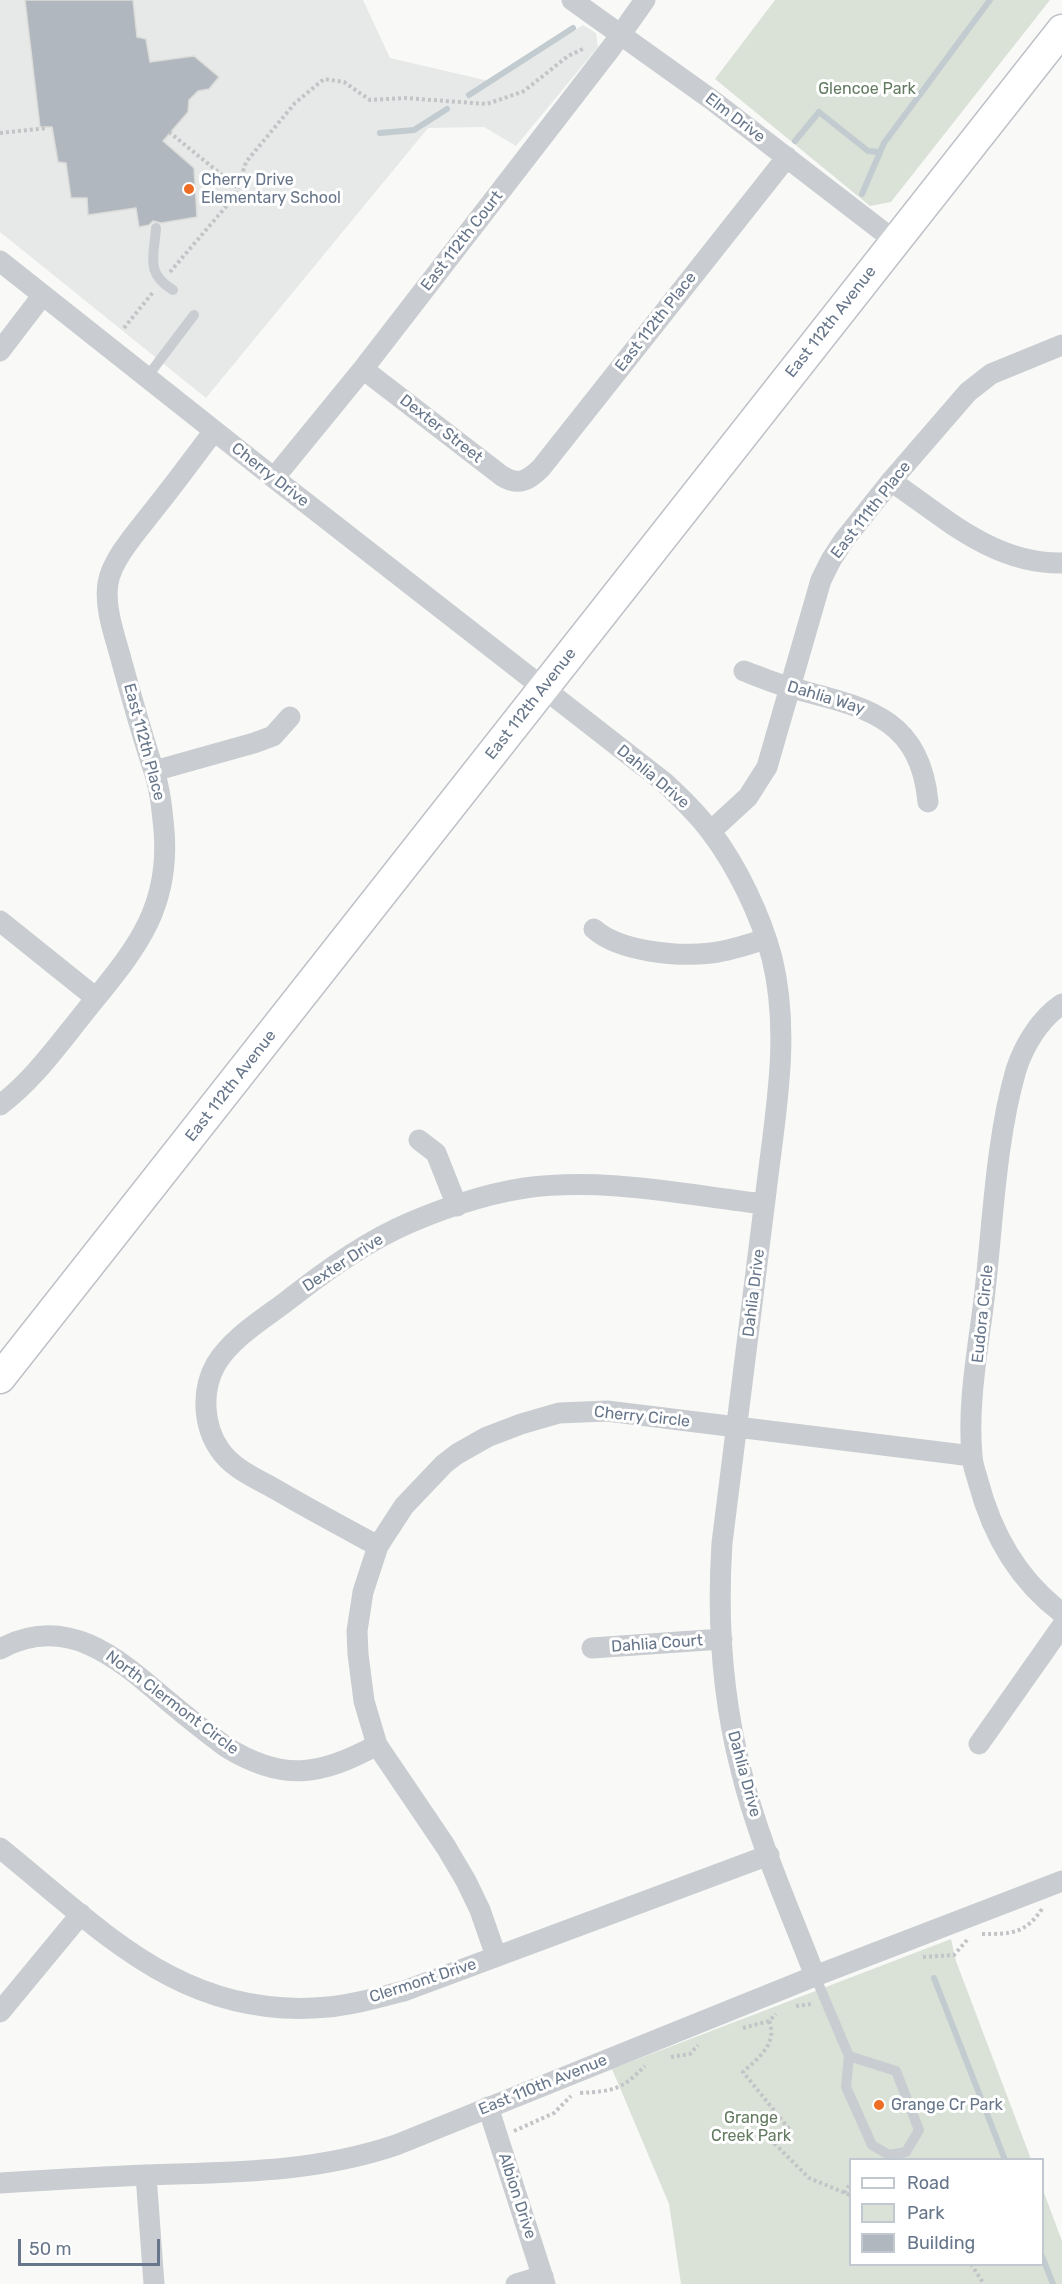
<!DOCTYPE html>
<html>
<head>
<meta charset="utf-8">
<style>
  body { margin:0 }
  #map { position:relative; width:1062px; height:2284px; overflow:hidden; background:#f9faf7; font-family:Rubik,sans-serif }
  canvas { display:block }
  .legend { position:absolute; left:849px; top:2158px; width:195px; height:108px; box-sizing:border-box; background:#fff; border:2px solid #c2c8d0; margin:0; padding:8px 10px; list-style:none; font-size:18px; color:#67768a }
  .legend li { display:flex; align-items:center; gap:12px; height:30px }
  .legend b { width:30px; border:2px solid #c2c8d0 }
  .scale { position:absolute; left:18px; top:2239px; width:142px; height:27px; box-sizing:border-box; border:3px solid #67768a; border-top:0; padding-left:8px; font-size:18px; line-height:21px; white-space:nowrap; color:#67768a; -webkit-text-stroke:4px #fff; paint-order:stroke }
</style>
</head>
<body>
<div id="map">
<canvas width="1062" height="2284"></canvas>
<ul class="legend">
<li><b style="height:8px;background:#fff"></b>Road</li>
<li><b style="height:16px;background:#dae2d8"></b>Park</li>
<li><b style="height:16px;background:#b0b7be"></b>Building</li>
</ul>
<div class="scale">50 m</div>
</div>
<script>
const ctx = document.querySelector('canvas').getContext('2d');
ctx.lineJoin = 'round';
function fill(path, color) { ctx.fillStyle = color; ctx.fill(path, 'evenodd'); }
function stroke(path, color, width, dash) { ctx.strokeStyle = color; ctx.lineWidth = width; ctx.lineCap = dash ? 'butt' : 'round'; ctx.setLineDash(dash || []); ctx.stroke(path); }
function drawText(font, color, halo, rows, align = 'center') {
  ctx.font = font + ' Rubik,sans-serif'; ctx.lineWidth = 6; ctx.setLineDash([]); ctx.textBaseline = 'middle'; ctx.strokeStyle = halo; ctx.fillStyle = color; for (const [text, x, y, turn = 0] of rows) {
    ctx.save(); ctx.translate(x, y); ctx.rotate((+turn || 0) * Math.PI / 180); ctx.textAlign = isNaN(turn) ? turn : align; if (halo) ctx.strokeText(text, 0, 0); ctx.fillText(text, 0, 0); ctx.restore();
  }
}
fill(new Path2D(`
  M0,0H363L390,58L489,81L583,25L596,33L598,47L516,146L484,127L428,128L206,398L0,232Z`), '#e7e9e8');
fill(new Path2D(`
  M775,0H1050L891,202L870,206L715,79Z
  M951,1939L956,1961L1031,2159L850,2160V2264H1042L1043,2190L1062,2241V2284H681L669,2204L612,2069Z`), '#dae2d8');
stroke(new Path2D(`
  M469,95L573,28
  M380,133L414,130L447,109
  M795,141L819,112L868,151L879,152
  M862,194L884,143L990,0
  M934,1978L1005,2160
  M1042,2256L1053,2284`), '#c2cbd0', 6);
const building = new Path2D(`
  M25,0H133L137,37L146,39L150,62L194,56L219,77L209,89L198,91L189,100L188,112L163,141L194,168L197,217L161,223L153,221L149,225L139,227L136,208L88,215L87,198H71L66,163L58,162L52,127H40Z`);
fill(building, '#b0b7be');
stroke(building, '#dbdcd9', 1.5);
const secondary = new Path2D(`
  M0,1378L1062,30`);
stroke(secondary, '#bec1c7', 33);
stroke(new Path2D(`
  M169,132L238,188
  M0,133L47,128
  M170,272L235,196L246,162L295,103L324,79L344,82L370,100L405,98L487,104L524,91L568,56L585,48
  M124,328L154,291
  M982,1934C1011,1934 1025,1934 1042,1909
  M923,1957L954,1955L968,1939
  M796,2006L812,2004
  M769,2021C778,2044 758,2058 743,2072L790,2130L775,2144L809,2178L850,2195
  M743,2028L769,2021L776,2014
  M671,2057L690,2054L698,2045
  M580,2093C614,2091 621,2090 645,2066
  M514,2131L554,2113L571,2096
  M844,2193L850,2184
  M971,2264L984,2284`), '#c3c4c7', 4, [3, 3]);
stroke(new Path2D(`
  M156,228C154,257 145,273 173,290
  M147,377L194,315
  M815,1976L849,2056L846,2087L872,2145L889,2155L906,2152L919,2130L896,2071L849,2056`), '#c9ccd0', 10);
stroke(new Path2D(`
  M572,0L712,100L895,241
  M0,261L274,478L664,782C681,798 698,814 711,832C737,866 761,916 772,958C791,1035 775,1115 766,1192C752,1309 736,1426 722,1543C717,1620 722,1696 741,1770C758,1840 789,1908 815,1976
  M0,351L42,296
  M363,369L502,476C518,486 528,481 541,468L787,157
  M274,478L363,369L611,48L645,0
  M891,481C945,518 994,564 1062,563
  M744,671C760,677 776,684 792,688C862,707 920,715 928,802
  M154,771L254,743L273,736L290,717
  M711,831L748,797L767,767L821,580L831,560L844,540L891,481L968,392L991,374L1062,345
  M0,921L96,998
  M594,929C620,952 678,957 711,953C730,951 748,944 766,939
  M1062,1004C1040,1019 1024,1045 1016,1070C996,1139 993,1220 985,1291C979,1345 967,1401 972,1455C972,1464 976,1473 978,1481C992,1534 1018,1580 1062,1613
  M0,1105C32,1081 55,1049 80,1018C129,956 171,915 164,830C162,809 160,788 153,768C141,732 131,695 121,659C115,636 104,608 108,583C112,558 141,527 156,507C176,482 195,456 214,431
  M419,1140L436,1153L457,1206
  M378,1546C343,1527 309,1509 275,1489C256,1478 233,1469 220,1450C203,1426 201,1390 216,1364C231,1339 260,1321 283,1304C319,1276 355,1249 396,1229C434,1211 484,1194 525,1188C604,1177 686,1195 764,1204
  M592,1648L722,1639
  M0,1649C67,1612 119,1659 168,1701C187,1717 206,1732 226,1747C283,1782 320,1776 377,1745
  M979,1744L1062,1626
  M0,1848C103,1931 184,2021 328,2007C354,2005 379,1997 404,1991L769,1855
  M496,1956L480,1910L466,1881L446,1847L377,1745L364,1701L358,1654L357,1631L363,1592L378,1546L404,1506L444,1464L457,1454L487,1437L521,1424L559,1413L607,1411L972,1456
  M0,2012L81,1914
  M488,2107L545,2284
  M146,2175L154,2284
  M0,2183C49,2180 98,2177 147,2175C233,2172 313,2173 396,2145L815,1976L1062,1881
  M516,2284L543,2276`), '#c9ccd0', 21);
stroke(secondary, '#fff', 30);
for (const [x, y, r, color] of [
  [189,189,6,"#ed6d24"],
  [879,2105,6,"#ed6d24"]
]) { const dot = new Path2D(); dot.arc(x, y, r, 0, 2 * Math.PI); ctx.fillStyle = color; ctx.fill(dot); stroke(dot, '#fff', 2); }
drawText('16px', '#647b62', '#fff', [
  ["Glencoe Park",867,89],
  ["Grange",751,2118],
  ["Creek Park",751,2136]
]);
drawText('16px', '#67768a', '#fff', [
  ["Elm Drive",735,118,37],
  ["East 112th Court",462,241,-52],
  ["East 112th Place",656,322,-52],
  ["East 112th Avenue",831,322,-52],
  ["Dexter Street",441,429,38],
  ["Cherry Drive",270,475,38],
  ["East 111th Place",871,510,-52],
  ["Dahlia Way",826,698,17],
  ["East 112th Avenue",531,704,-52],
  ["East 112th Place",144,742,75],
  ["Dahlia Drive",653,777,40],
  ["East 112th Avenue",231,1086,-52],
  ["Dexter Drive",343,1263,-33],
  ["Dahlia Drive",754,1293,-83],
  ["Eudora Circle",983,1314,-84],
  ["Cherry Circle",642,1417,6],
  ["Dahlia Court",657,1644,-4],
  ["North Clermont Circle",172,1703,37],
  ["Dahlia Drive",744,1774,75],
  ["Clermont Drive",423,1981,-18],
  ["East 110th Avenue",543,2085,-22],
  ["Albion Drive",517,2196,72]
]);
drawText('16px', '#67768a', '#fff', [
  ["Cherry Drive",201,180],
  ["Elementary School",201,198],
  ["Grange Cr Park",891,2105]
], 'left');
</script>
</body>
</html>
